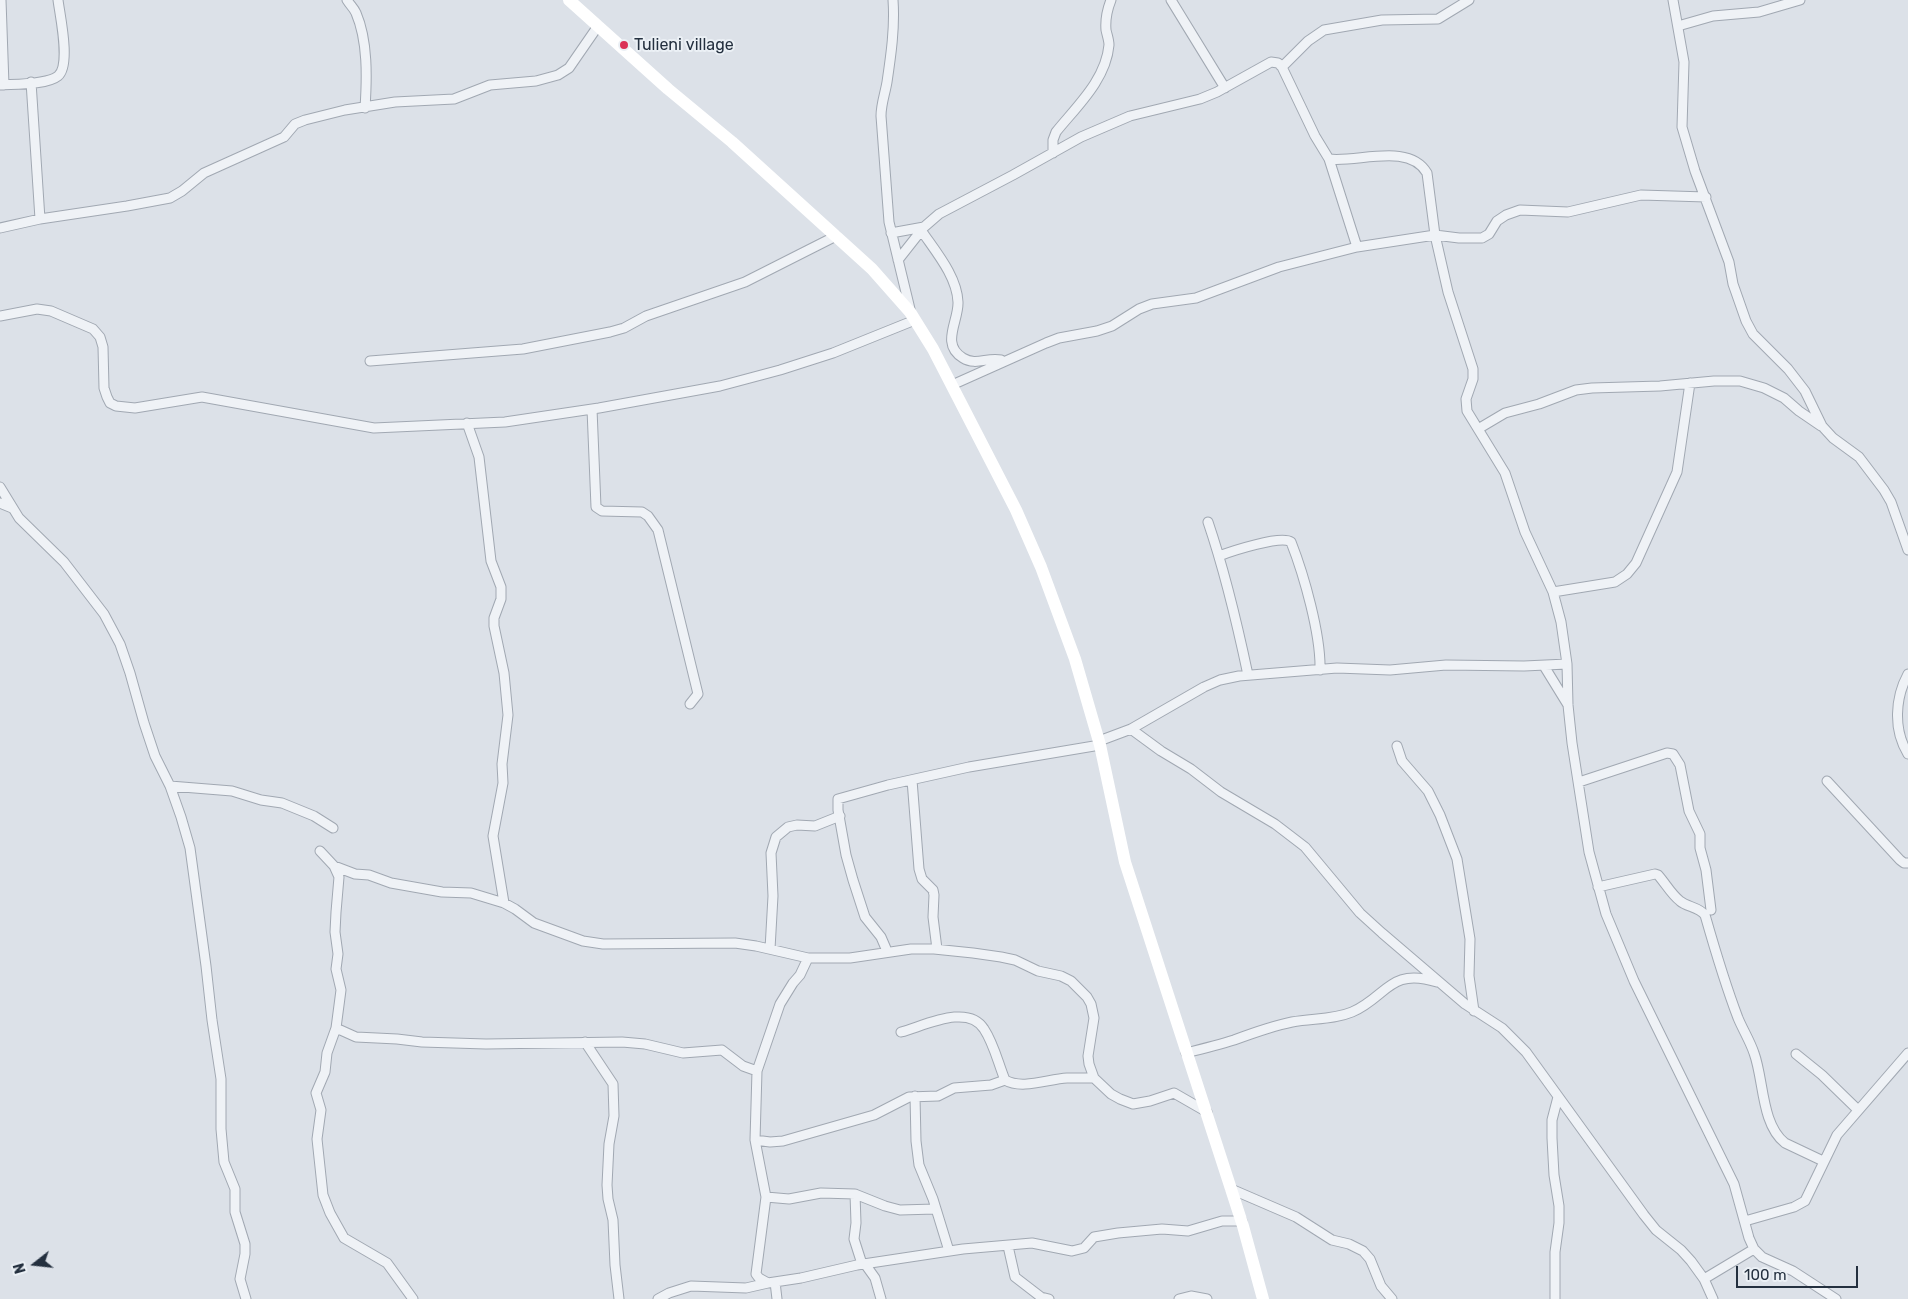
<!DOCTYPE html>
<html>
<head>
<meta charset="utf-8">
<style>
  body { margin:0 }
  #map { position:relative; width:1908px; height:1299px; overflow:hidden; background:#dce1e8; font-family:Rubik,sans-serif }
  canvas { display:block }
  .north { position:absolute; left:10px; top:1239px; width:50px; height:50px; -webkit-text-stroke:4px #ebf0f5; paint-order:stroke; rotate:254deg; font-size:14px; font-weight:700; line-height:20px; text-align:center; color:#24303f }
  .north::after { content:''; display:block; margin:auto; width:18px; height:22px; background:#24303f; clip-path:polygon(50% 0,100% 100%,50% 72%,0 100%) }
  .scale { position:absolute; left:1736px; top:1266px; width:122px; height:22px; box-sizing:border-box; border:2px solid #24303f; border-top:0; padding-left:6px; font-size:15px; line-height:18px; white-space:nowrap; color:#24303f; -webkit-text-stroke:4px #ebf0f5; paint-order:stroke }
</style>
</head>
<body>
<div id="map">
<canvas width="1908" height="1299"></canvas>
<div class="north">N</div>
<div class="scale">100 m</div>
</div>
<script>
const ctx = document.querySelector('canvas').getContext('2d');
ctx.lineJoin = 'round';
function stroke(path, color, width, dash) { ctx.strokeStyle = color; ctx.lineWidth = width; ctx.lineCap = dash ? 'butt' : 'round'; ctx.setLineDash(dash || []); ctx.stroke(path); }
function drawText(font, color, halo, rows, align = 'center') {
  ctx.font = font + ' Rubik,sans-serif'; ctx.lineWidth = 4; ctx.setLineDash([]); ctx.textBaseline = 'middle'; ctx.strokeStyle = halo; ctx.fillStyle = color; for (const [text, x, y, turn = 0] of rows) {
    ctx.save(); ctx.translate(x, y); ctx.rotate((+turn || 0) * Math.PI / 180); ctx.textAlign = isNaN(turn) ? turn : align; if (halo) ctx.strokeText(text, 0, 0); ctx.fillText(text, 0, 0); ctx.restore();
  }
}
const street = new Path2D(`
  M1,0L4,85
  M347,0C350,5 354,8 356,13C368,41 367,78 365,108
  M893,0C895,27 891,55 887,82C885,94 881,104 881,116L889,222L910,309
  M1171,0L1225,88
  M1673,0L1684,62L1682,127L1695,171L1729,262L1733,284L1746,321L1753,334L1788,369L1805,391L1822,426L1833,438L1859,457L1884,490L1891,502L1908,550
  M1678,26L1713,16L1759,12L1800,0
  M1282,67L1308,41L1324,30L1382,20L1438,19L1469,0
  M31,82L40,219
  M0,85C14,84 47,85 58,76C71,65 60,16 58,0
  M1053,153V140L1056,132C1076,107 1106,80 1109,45C1109,40 1107,35 1106,30C1105,18 1107,10 1111,0
  M1329,159C1357,163 1409,142 1427,173L1435,235L1448,292L1473,369V379L1466,399L1467,411L1505,473L1525,532L1553,592L1561,622L1567,664L1568,705L1572,743L1589,852L1606,914L1634,981L1734,1184L1749,1238L1754,1249L1762,1257L1793,1271L1836,1299
  M0,228L40,219L127,206L170,198L182,191L204,173L284,137L295,124L305,120L345,110L395,102L454,99L490,85L536,81L558,75L569,68L598,26
  M921,230C935,251 957,276 958,302C959,321 940,344 963,358C976,366 987,357 1001,360
  M891,233L924,227
  M898,260L924,227L939,214L1013,175L1081,137L1130,116L1200,99L1217,92L1271,62L1278,63L1282,67L1315,136L1329,159L1357,247
  M0,316L37,309L51,311L93,329L100,337L103,347L104,388L107,397L110,403L116,406L135,408L202,397L374,428L505,422L599,408L720,386L780,370L833,353L915,320
  M370,361L523,349L610,332L624,328L646,316L745,282L836,236
  M952,385L1046,343L1059,338L1097,331L1112,326L1139,309L1152,304L1196,298L1279,267L1357,247L1435,235L1459,238H1482L1489,234L1497,221L1506,215L1520,210L1568,212L1641,195L1706,197
  M592,409L596,507L602,511L642,512L648,516L658,530L698,694L690,704
  M467,423L479,457L491,561L501,587V599L494,618V626L504,673L508,715L502,764L503,783L493,836L504,903
  M1478,429L1505,413L1539,404L1576,390L1592,388L1660,386L1714,381H1740L1764,388L1784,398L1799,411L1821,426
  M0,487L19,518L64,562L104,614L120,644L130,673L144,723L155,756L170,786L181,817L190,848L206,966L212,1020L221,1079V1129L224,1162L235,1189V1212L245,1244V1254L240,1279L246,1299
  M0,503L12,508
  M1208,522C1225,572 1237,623 1248,675
  M1219,556C1232,551 1281,535 1291,542C1304,575 1321,635 1320,670
  M1553,592L1615,582L1627,574L1636,563L1677,472L1690,383
  M1544,666L1568,705
  M1908,674C1895,698 1893,730 1908,754
  M1131,729L1161,751L1191,769L1221,792L1275,824L1305,847L1360,913L1382,933L1465,1004L1502,1028L1526,1052L1644,1215L1656,1230L1681,1250L1691,1261L1704,1279L1713,1299
  M1099,741L1131,729L1204,687L1220,680L1239,676L1337,668L1390,670L1446,665L1524,666L1567,664
  M1397,746L1402,761L1428,791L1440,815L1457,859L1470,939L1469,976L1474,1011
  M912,780L919,869L922,879L933,890L934,895L933,917L937,949
  M1827,781L1900,860L1904,863H1908
  M1579,782L1667,753L1673,754L1680,765L1689,811L1700,834V848L1706,870L1711,910
  M170,786L232,791L261,800L282,803L314,816L333,828
  M320,851L334,866L339,877L336,912L335,932L338,954L336,969L341,990L336,1028L327,1053L325,1072L316,1093L321,1110L317,1139L323,1195L330,1213L344,1238L387,1263L413,1299
  M334,866L355,874L369,875L391,883L442,892L471,893L504,903L515,909L534,923L583,941L603,944L735,943L756,946L808,958H850L911,949H934L973,953L1001,957L1015,960L1038,971L1061,976L1071,981L1087,997L1091,1004L1094,1018L1088,1056L1089,1064L1094,1078L1111,1094L1120,1099L1133,1104L1150,1101L1174,1093L1207,1112
  M1598,887L1655,874L1658,875C1666,884 1671,894 1680,901C1687,907 1699,907 1705,915C1715,950 1725,984 1738,1018C1743,1030 1750,1041 1754,1053C1764,1080 1761,1124 1785,1143L1823,1161
  M770,949L773,896L771,853L776,837L788,827L797,825L815,826L840,816
  M887,951L881,937L865,917L853,880L846,855L838,810V799L888,785L969,767L1100,745
  M336,1028L356,1037L397,1039L422,1042L486,1044L622,1042L645,1044L683,1053L722,1050L743,1066L757,1071
  M901,1032C924,1026 968,1003 984,1029C994,1044 998,1063 1005,1080C1022,1090 1048,1079 1067,1078C1076,1078 1085,1078 1094,1078
  M585,1042L613,1084L614,1116L609,1144L607,1185L608,1199L613,1220L615,1265L619,1299
  M1186,1053C1202,1049 1218,1045 1234,1040C1253,1033 1272,1026 1292,1022C1312,1018 1333,1020 1352,1012C1387,997 1389,967 1437,982
  M1796,1054L1822,1075L1858,1110
  M915,1096L916,1141L919,1165L933,1199L949,1251
  M755,1140L770,1142L783,1141L874,1115L909,1097L938,1096L954,1088L991,1085L1005,1080
  M1231,1189L1296,1217L1332,1240L1349,1244L1363,1251L1370,1259L1381,1286L1392,1299
  M855,1194L856,1223L854,1239L862,1264
  M766,1197L789,1199L821,1193L855,1194L885,1206L900,1210L935,1209
  M1745,1221L1794,1207L1805,1201L1837,1135L1908,1053
  M1008,1246L1015,1277L1041,1297L1049,1299
  M865,1264L875,1278L881,1299
  M1704,1279L1754,1249
  M775,1282L777,1299
  M768,1283L759,1278L756,1274L766,1197L755,1140L757,1071L780,1004L793,983L800,975L808,958
  M658,1299L669,1293L691,1286L746,1288L768,1283L801,1278L857,1265L963,1249L1032,1243L1072,1251L1084,1248L1094,1237L1118,1233L1162,1229L1188,1231L1222,1221H1242
  M1179,1299L1191,1296L1207,1299
  M1555,1299V1252L1559,1223V1206L1554,1175L1552,1138V1120L1558,1097`);
stroke(street, '#a1a8b2', 11);
stroke(street, '#eff2f6', 9);
stroke(new Path2D(`
  M569,0L668,89L732,142L872,269L910,312L933,349L1016,510L1041,567L1075,659L1100,745L1125,862L1243,1226L1263,1299`), '#fff', 12);
for (const [x, y, r, color] of [
  [624,45,5,"#db3257"]
]) { const dot = new Path2D(); dot.arc(x, y, r, 0, 2 * Math.PI); ctx.fillStyle = color; ctx.fill(dot); stroke(dot, '#ebf0f5', 2); }
drawText('16px', '#24303f', '#ebf0f5', [
  ["Tulieni village",634,45]
], 'left');
</script>
</body>
</html>
